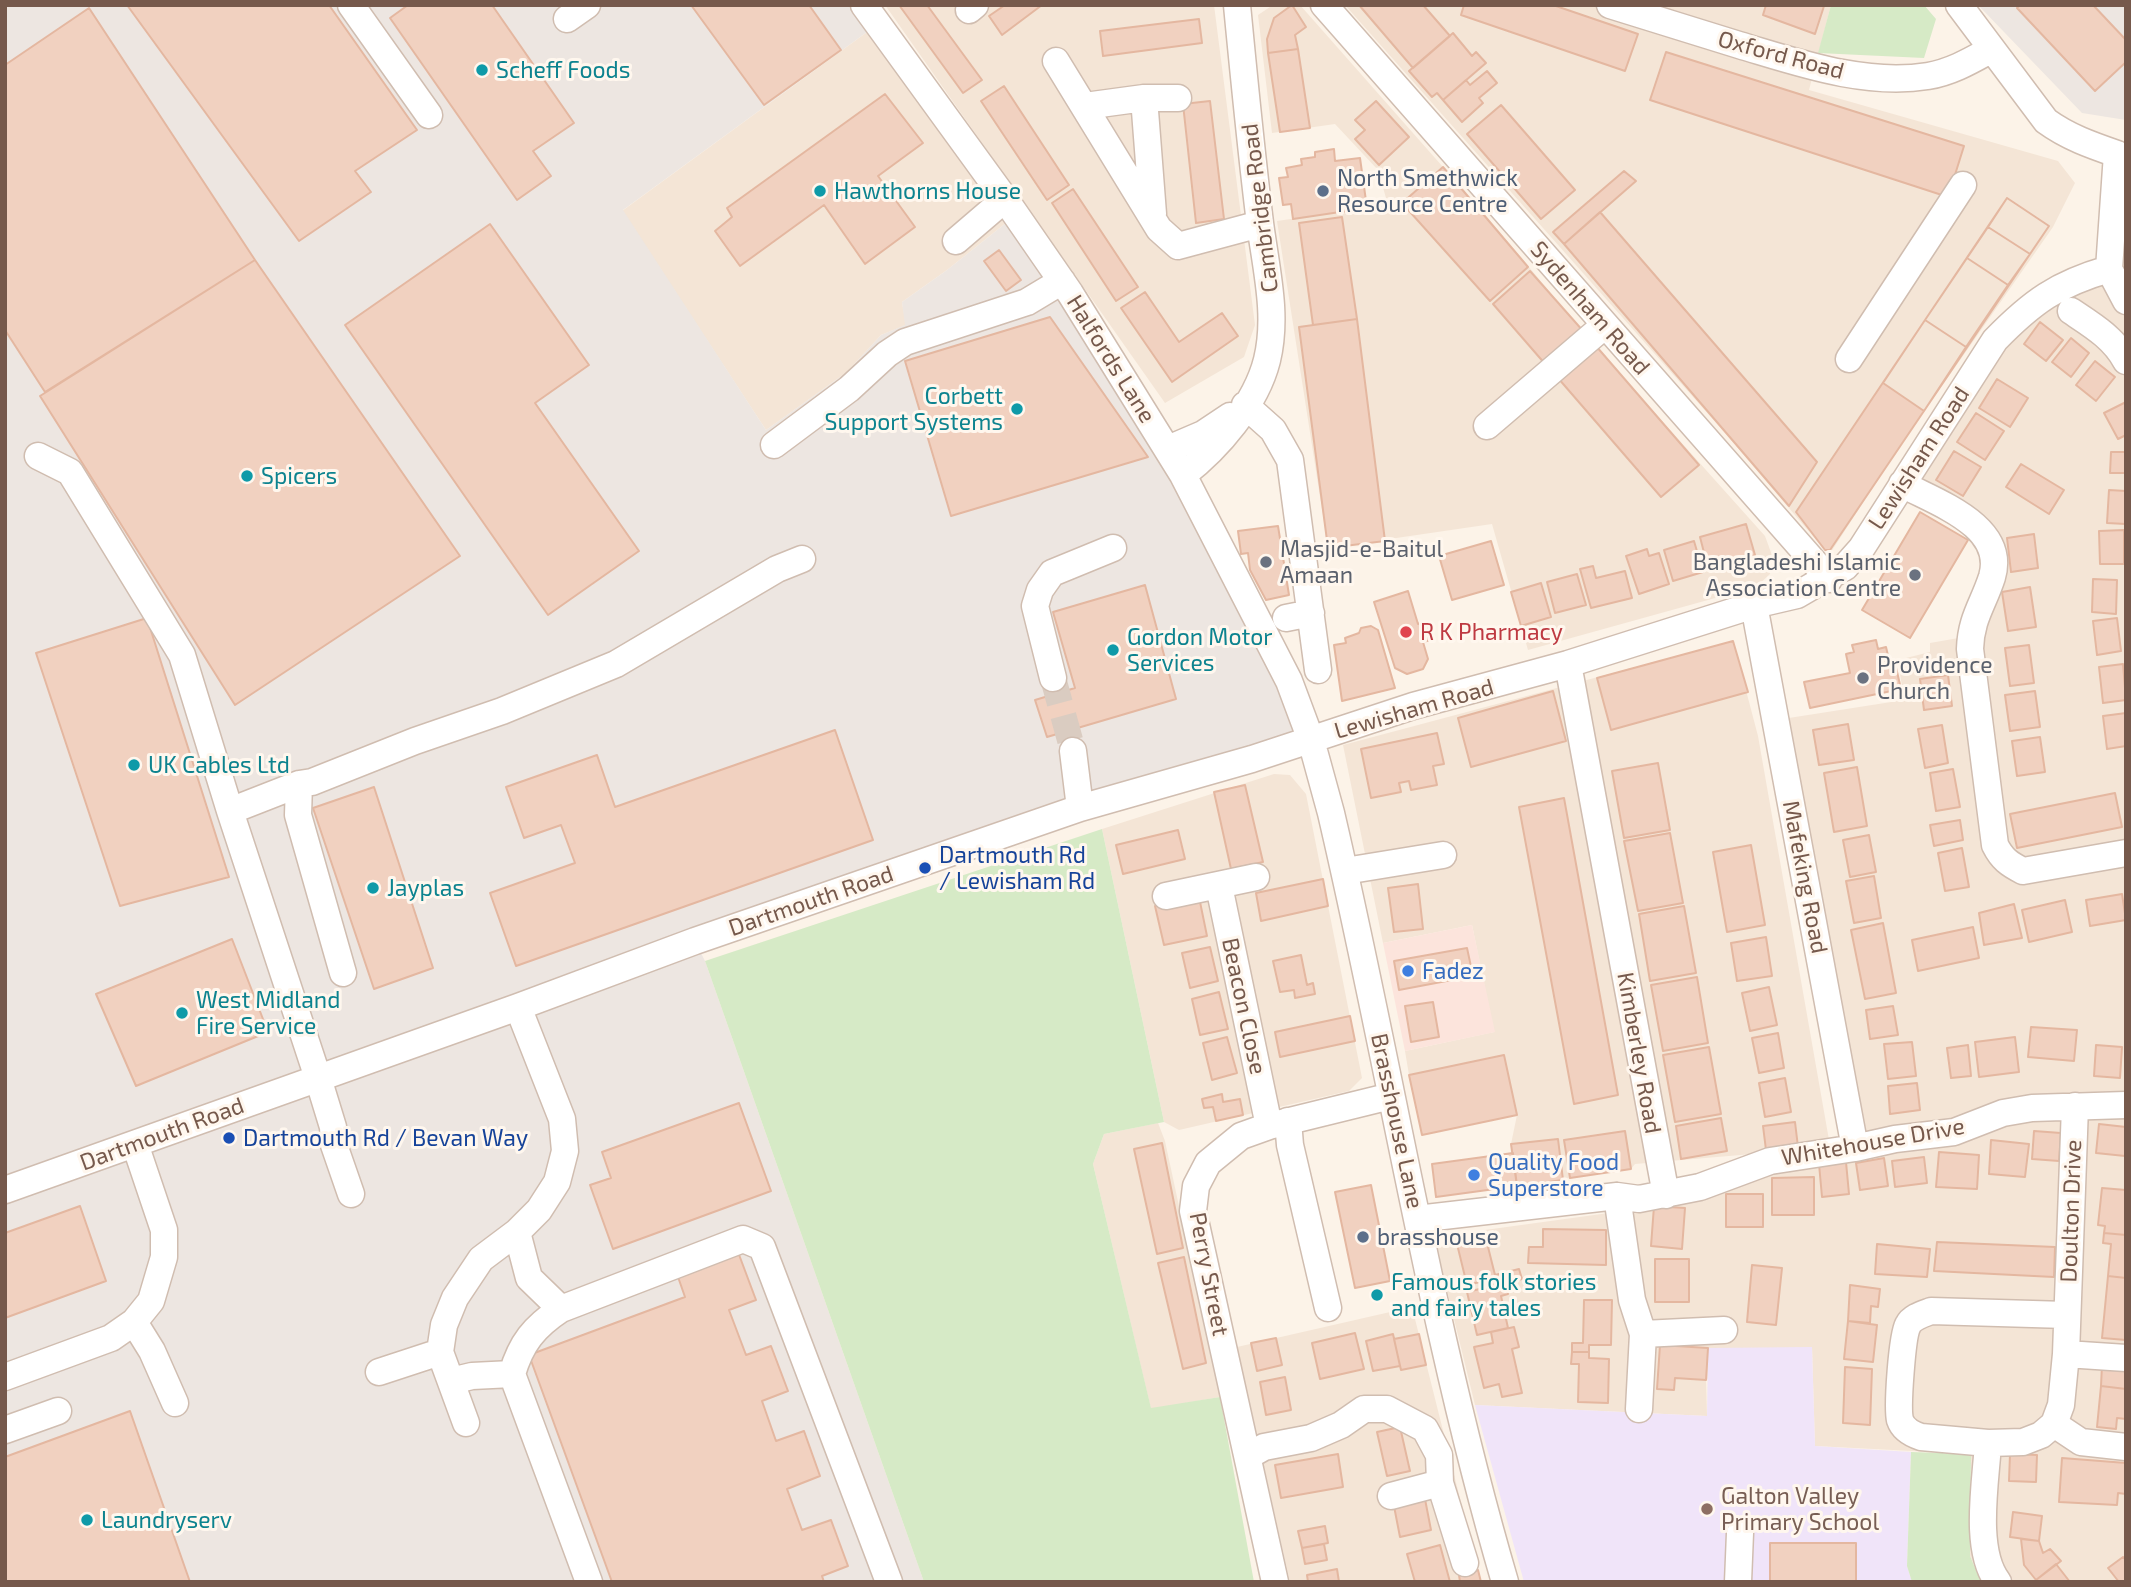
<!DOCTYPE html>
<html>
<head>
<meta charset="utf-8">
<style>
  body { margin:0 }
  #map { position:relative; width:2131px; height:1587px; overflow:hidden; background:#fcf3e8; font-family:"Exo 2",sans-serif }
  canvas { display:block }
  .frame { position:absolute; inset:0; border:7px solid #76594c; pointer-events:none }
</style>
</head>
<body>
<div id="map">
<canvas width="2131" height="1587"></canvas>
<div class="frame"></div>
</div>
<script>
const ctx = document.querySelector('canvas').getContext('2d');
ctx.lineJoin = 'round';
function fill(path, color) { ctx.fillStyle = color; ctx.fill(path, 'evenodd'); }
function stroke(path, color, width, dash) { ctx.strokeStyle = color; ctx.lineWidth = width; ctx.lineCap = dash ? 'butt' : 'round'; ctx.setLineDash(dash || []); ctx.stroke(path); }
function drawText(font, color, halo, rows, align = 'center') {
  ctx.font = font + ' "Exo 2",sans-serif'; ctx.lineWidth = 6; ctx.setLineDash([]); ctx.textBaseline = 'middle'; ctx.strokeStyle = halo; ctx.fillStyle = color; for (const [text, x, y, turn = 0] of rows) {
    ctx.save(); ctx.translate(x, y); ctx.rotate((+turn || 0) * Math.PI / 180); ctx.textAlign = isNaN(turn) ? turn : align; if (halo) ctx.strokeText(text, 0, 0); ctx.fillText(text, 0, 0); ctx.restore();
  }
}
fill(new Path2D(`
  M885,5H1214L1255,325L1244,357L1165,403Z
  M1273,5H1300L1488,218L1595,346L1765,536L1773,558L1770,574L1753,590L1726,595L1528,650L1492,524L1328,548L1277,221L1388,205L1378,170L1335,124L1272,133L1258,15Z
  M1345,5H1831L1809,90L2058,161L2075,183L2053,227L1900,446L1829,555L1725,433Z
  M878,24L1016,215L947,270L902,302L906,325L881,335L847,372L766,430L622,211Z
  M2126,151V1582H1981L1970,1556L1971,1454L1815,1446L1812,1348L1706,1380L1707,1416L1475,1405L1434,1237L1645,1208L1855,1148L1776,720L1904,700L1898,660L1930,652V643L1970,636L1990,543L1902,484L1995,340L2109,269Z
  M1733,641L1758,736L1829,1140L1764,1153L1635,1164L1631,1169L1517,1186L1511,1144L1517,1115L1504,1055L1409,1075L1405,1051L1494,1032L1472,925L1383,943L1343,745Z
  M1274,774L1290,775L1306,794L1362,1078L1349,1091L1179,1130L1164,1122L1102,829Z
  M1158,1123L1165,1141L1220,1397L1151,1409L1093,1164L1104,1134Z
  M1412,1307L1481,1582H1290L1237,1347Z`), '#f4e5d6');
fill(new Path2D(`
  M1472,925L1495,1032L1405,1051L1383,943Z`), '#fce4dc');
fill(new Path2D(`
  M5,5H864L878,24L623,210L766,430L847,372L881,335L905,325L902,302L947,270L1016,215L1168,449L1311,740L695,941L705,961L924,1582H5Z
  M1978,5H2126V120L2082,113Z`), '#ede6e1');
fill(new Path2D(`
  M1812,1347L1815,1446L1911,1452L1907,1566L1912,1582H1524L1475,1405L1707,1416L1708,1348Z`), '#f0e4f9');
fill(new Path2D(`
  M1831,5H1924L1936,19L1924,58L1818,53Z
  M1102,829L1164,1122L1104,1134L1093,1164L1151,1408L1220,1397L1254,1582H924L705,961Z
  M1911,1452L1971,1454L1970,1556L1981,1582H1912L1907,1566Z`), '#d6eac6');
const building = new Path2D(`
  M127,5H329L417,130L355,171L371,192L299,241Z
  M408,5H492L574,123L533,151L551,176L517,200L390,18Z
  M691,5H809L841,50L764,105Z
  M899,5H927L982,80L963,93Z
  M1005,5H1042L1002,35L989,16Z
  M1292,5L1306,27L1295,35L1298,49L1268,53L1267,39L1274,18Z
  M1359,5H1423L1450,36L1413,68Z
  M1464,5H1553L1638,34L1625,71L1461,15Z
  M1766,5H1821L1824,6L1815,34L1763,15Z
  M2020,5H2093L2126,40V62L2095,91L2017,8Z
  M89,8L255,260L45,392L5,330V65Z
  M1199,19L1202,43L1103,56L1100,31Z
  M1453,33L1472,56L1476,52L1486,63L1443,100L1437,93L1432,97L1409,71Z
  M1298,49L1310,128L1280,132L1268,53Z
  M1666,52L1964,146L1948,197L1650,100Z
  M1487,71L1497,83L1479,98L1483,103L1462,122L1443,100L1466,80L1470,85Z
  M1004,86L1069,185L1047,200L981,101Z
  M885,94L923,143L878,176L915,227L865,264L824,205L740,266L715,231L732,217L727,208Z
  M1210,101L1224,219L1196,223L1183,104Z
  M1376,101L1409,137L1379,165L1355,139L1365,130L1355,120Z
  M1501,105L1575,190L1541,219L1467,134Z
  M1334,149L1335,161L1360,158L1367,208L1293,219L1291,204L1283,205L1279,178L1288,177L1286,168L1302,165L1301,159L1315,157V152Z
  M1443,167L1528,267L1490,301L1402,203Z
  M1624,171L1636,181L1564,244L1553,232Z
  M1073,189L1138,287L1116,301L1052,203Z
  M2007,198L2049,226L1830,550H1825L1796,512Z
  M2007,198L2049,226L2030,254L1988,227Z
  M1600,212L1817,462L1789,506L1564,244Z
  M1342,217L1357,319L1313,325L1299,223Z
  M490,224L589,365L535,403L639,551L548,615L345,325Z
  M1988,227L2030,254L2008,285L1967,258Z
  M999,250L1021,280L1006,291L984,261Z
  M1967,258L2008,285L1966,347L1925,320Z
  M255,260L460,556L235,705L40,396Z
  M1530,271L1584,332L1546,365L1493,304Z
  M1145,292L1179,342L1222,313L1238,336L1172,382L1121,308Z
  M1050,317L1148,457L951,516L905,361Z
  M1357,319L1385,541L1328,548L1299,327Z
  M1925,320L1966,347L1924,411L1883,383Z
  M2040,322L2063,340L2046,361L2024,344Z
  M2071,338L2089,353L2071,377L2052,362Z
  M1596,346L1699,465L1661,497L1558,378Z
  M2095,361L2115,377L2096,401L2076,385Z
  M1997,379L2028,398L2010,427L1979,408Z
  M2126,402V435L2118,439L2104,413Z
  M1976,413L2004,431L1985,460L1957,442Z
  M1954,451L1981,467L1963,496L1936,480Z
  M2111,452H2126V473H2110Z
  M2021,464L2064,490L2049,514L2006,487Z
  M2109,490L2126,491V524L2107,523Z
  M1920,512L1968,540L1910,638L1862,610Z
  M1746,524L1755,555L1708,568L1700,537Z
  M1278,526L1289,595L1266,600L1250,570L1248,553L1241,554L1238,531Z
  M2124,530V564H2100L2099,531Z
  M2034,534L2038,568L2011,572L2007,538Z
  M1491,541L1504,585L1452,600L1439,556Z
  M1694,541L1703,572L1673,581L1664,550Z
  M1647,549L1649,556L1659,553L1669,584L1639,594L1626,556Z
  M1593,566L1596,578L1625,571L1632,598L1591,608L1580,569Z
  M1577,574L1586,605L1555,613L1547,582Z
  M2093,579L2117,580L2116,614L2092,612Z
  M1541,583L1551,617L1521,626L1511,592Z
  M1145,585L1176,699L1047,737L1035,700L1075,688L1053,612Z
  M2030,587L2036,627L2008,631L2002,592Z
  M1408,591L1418,624L1426,622L1431,640L1423,642L1428,659L1423,669L1407,674L1395,668L1374,602Z
  M147,618L229,877L120,906L36,653Z
  M2117,618L2121,651L2097,655L2093,621Z
  M1371,626L1378,630L1395,688L1342,701L1334,645L1346,643L1345,638L1359,633L1361,628Z
  M1876,640L1878,649L1886,647L1890,664L1895,663L1901,689L1810,708L1804,682L1850,673L1846,654L1854,652L1852,645Z
  M1733,641L1748,692L1611,730L1597,678Z
  M2029,645L2034,683L2010,686L2005,648Z
  M2123,664L2126,700L2103,703L2099,667Z
  M1948,675L1952,706L1924,710L1920,679Z
  M1553,691L1566,741L1471,767L1458,718Z
  M2035,691L2040,727L2010,731L2005,695Z
  M2126,713V746L2107,749L2103,716Z
  M1848,724L1854,760L1819,765L1813,730Z
  M1942,725L1948,763L1925,768L1918,729Z
  M835,730L873,840L516,966L490,893L575,863L561,825L524,838L506,787L597,755L615,807Z
  M1437,733L1444,764L1433,766L1437,785L1411,790L1409,781L1399,783L1401,792L1371,798L1361,749Z
  M2040,737L2045,772L2017,776L2012,741Z
  M1658,763L1670,830L1624,838L1612,771Z
  M1857,767L1867,826L1834,832L1824,773Z
  M1953,769L1960,807L1936,811L1930,773Z
  M1245,785L1263,862L1231,869L1214,792Z
  M374,787L433,968L374,989L313,808Z
  M2115,793L2122,827L2017,848L2010,814Z
  M1564,798L1618,1095L1574,1104L1519,807Z
  M1960,820L1963,840L1934,846L1930,825Z
  M1178,830L1185,859L1123,874L1116,845Z
  M1670,833L1683,903L1638,911L1624,841Z
  M1869,835L1876,872L1850,877L1843,840Z
  M1751,845L1765,925L1727,932L1713,852Z
  M1962,848L1969,887L1945,891L1938,853Z
  M1874,876L1881,918L1854,923L1846,881Z
  M1323,879L1328,906L1261,921L1256,893Z
  M1418,884L1423,929L1394,932L1388,888Z
  M2122,894L2126,920L2090,926L2086,900Z
  M1199,897L1207,936L1164,945L1155,906Z
  M2065,900L2072,932L2029,942L2022,910Z
  M2014,904L2022,938L1984,945L1979,913Z
  M1684,906L1696,973L1650,981L1639,914Z
  M1883,923L1896,993L1865,999L1851,930Z
  M1973,927L1979,958L1918,971L1912,940Z
  M1766,937L1772,976L1737,981L1731,943Z
  M232,939L268,1032L136,1086L96,994Z
  M1210,947L1218,981L1190,988L1182,953Z
  M1467,948L1473,976L1399,990L1394,961Z
  M1301,955L1307,985L1313,983L1315,994L1295,998L1294,990L1280,992L1273,961Z
  M1697,977L1708,1043L1663,1051L1651,985Z
  M1769,987L1777,1025L1750,1031L1742,993Z
  M1219,992L1228,1029L1200,1035L1192,999Z
  M1433,1002L1439,1037L1411,1042L1405,1006Z
  M1893,1006L1898,1035L1870,1039L1866,1010Z
  M1350,1016L1355,1041L1280,1057L1275,1032Z
  M2031,1027L2077,1030L2074,1061L2028,1057Z
  M1778,1033L1784,1068L1759,1073L1752,1038Z
  M1227,1037L1237,1073L1212,1080L1203,1043Z
  M2015,1037L2019,1072L1979,1077L1975,1042Z
  M1912,1042L1916,1076L1888,1079L1884,1044Z
  M1968,1045L1971,1076L1951,1078L1947,1048Z
  M2096,1045L2122,1047L2120,1078L2094,1076Z
  M1709,1047L1721,1114L1675,1122L1663,1055Z
  M1504,1055L1517,1115L1422,1135L1409,1075Z
  M1785,1078L1791,1112L1765,1117L1759,1083Z
  M1917,1083L1920,1110L1890,1114L1888,1086Z
  M1222,1094L1223,1102L1240,1099L1243,1115L1216,1121L1213,1107L1204,1108L1202,1099Z
  M739,1103L771,1191L613,1249L590,1185L611,1178L602,1152Z
  M1721,1118L1727,1151L1681,1159L1676,1126Z
  M1795,1122L1798,1147L1766,1150L1763,1126Z
  M2099,1124L2126,1127L2125,1156L2096,1153Z
  M1625,1131L1631,1169L1570,1178L1564,1140Z
  M2034,1131L2061,1133L2059,1161L2032,1159Z
  M1558,1139L1563,1180L1517,1186L1511,1144Z
  M1991,1140L2029,1144L2025,1177L1989,1174Z
  M1162,1143L1183,1248L1157,1254L1134,1149Z
  M1939,1152L1979,1155L1977,1189L1936,1187Z
  M1513,1153L1517,1186L1436,1197L1432,1164Z
  M1924,1157L1927,1183L1895,1187L1892,1161Z
  M1884,1158L1888,1186L1860,1190L1856,1163Z
  M1846,1162L1849,1194L1822,1197L1819,1164Z
  M1814,1177V1215H1772V1178Z
  M1371,1185L1390,1281L1355,1288L1335,1192Z
  M2102,1188L2126,1190V1235L2104,1233L2105,1226L2098,1225Z
  M1726,1194H1763V1227H1726Z
  M80,1206L106,1281L5,1318V1233Z
  M1654,1206L1685,1208L1682,1249L1651,1246Z
  M1543,1229L1606,1230V1265L1528,1263L1529,1247H1543Z
  M1494,1231L1497,1245L1488,1247L1495,1275L1519,1269L1522,1279L1481,1288L1480,1282L1467,1285L1457,1244L1476,1239L1475,1235Z
  M2104,1233L2126,1235V1278L2108,1276L2111,1244L2103,1243Z
  M1937,1242L2055,1247L2054,1277L1934,1271Z
  M1877,1244L1930,1249L1927,1277L1875,1274Z
  M738,1252L756,1300L729,1310L746,1355L771,1346L788,1391L762,1401L776,1441L804,1431L820,1476L787,1489L802,1530L831,1520L848,1566L822,1576L824,1582H612L529,1355L685,1297L677,1274Z
  M1184,1257L1206,1363L1183,1369L1158,1263Z
  M1655,1259H1689V1302H1655Z
  M1752,1265L1782,1268L1776,1325L1747,1322Z
  M2108,1276L2126,1278V1340L2102,1338Z
  M1505,1283L1508,1294L1501,1296L1508,1328L1477,1335L1467,1292Z
  M1850,1285L1880,1289L1878,1307L1871,1306L1870,1323L1848,1321Z
  M1584,1300H1612L1611,1345H1589V1352H1572V1343H1583Z
  M1848,1321L1877,1325L1873,1362L1844,1359Z
  M1514,1327L1519,1347L1512,1349L1522,1393L1502,1397L1499,1384L1484,1388L1474,1347L1493,1343L1491,1332Z
  M1355,1333L1364,1369L1320,1379L1312,1343Z
  M1393,1334L1400,1366L1373,1371L1366,1341Z
  M1419,1334L1426,1365L1401,1370L1394,1339Z
  M1276,1338L1282,1365L1257,1371L1251,1343Z
  M1660,1345L1708,1348L1706,1380L1675,1378L1674,1390L1657,1389Z
  M1572,1352H1589V1358L1609,1359L1608,1403L1578,1402L1579,1364H1571Z
  M2102,1365L2126,1366V1389L2101,1386Z
  M1845,1367L1872,1369L1870,1425L1843,1423Z
  M1285,1377L1291,1410L1266,1415L1260,1382Z
  M2101,1386L2126,1389V1419L2117,1418L2116,1429L2097,1427Z
  M130,1411L190,1582H5V1457Z
  M1400,1427L1410,1471L1387,1476L1377,1432Z
  M1338,1454L1343,1487L1281,1498L1275,1465Z
  M2010,1454L2037,1455L2036,1482L2009,1481Z
  M2062,1458L2126,1463V1494L2118,1493L2117,1505L2059,1502Z
  M1424,1494L1431,1530L1400,1537L1393,1501Z
  M2013,1512L2042,1516L2039,1541L2010,1537Z
  M1325,1526L1328,1543L1302,1548L1298,1531Z
  M2021,1539L2039,1541L2043,1553L2050,1549L2061,1561L2036,1580L2024,1565Z
  M1770,1543H1856V1582H1770Z
  M1324,1544L1327,1560L1305,1564L1302,1548Z
  M1440,1545L1450,1582H1415L1407,1554Z
  M2123,1557L2126,1560V1582H2119L2108,1568Z
  M2056,1564L2070,1582H2034L2036,1580Z
  M1337,1569L1339,1582H1308L1307,1575Z
  M1478,1570L1481,1582H1460L1459,1575Z`);
fill(building, '#f1d1c0');
stroke(building, '#e4b7a0', 2);
stroke(new Path2D(`
  M1053,678L1073,751`), '#daccc1', 26, [26, 13]);
const minor = new Path2D(`
  M351,5L429,115
  M864,5L1005,199L1070,293L1183,475L1289,681L1311,740L1331,813C1391,1069 1431,1330 1505,1582
  M1324,5L1829,579
  M1610,5C1653,18 1696,32 1739,45C1800,63 1864,86 1928,76C1952,72 1972,60 1992,49
  M1959,5L2046,121C2068,137 2091,145 2117,154
  M969,10L975,5
  M567,19L587,5
  M1056,61L1159,229L1178,246L1260,224
  M1144,98L1153,214
  M1085,106L1144,98H1178
  M956,241L1005,199
  M2109,269L2126,301
  M2071,311C2092,325 2114,338 2126,361
  M1849,359L1963,185
  M1245,405L1273,430L1290,460L1318,670
  M1487,426L1605,325
  M774,445L849,389L887,354L905,342L1027,302L1062,281
  M1168,449L1203,434L1230,416
  M38,456L70,472L182,655L230,811
  M1183,475C1218,448 1256,404 1267,360C1278,315 1266,269 1260,223C1251,150 1244,78 1237,5
  M1902,484C1937,503 2007,526 1992,577C1983,605 1971,618 1970,649L1995,845C2002,859 2009,864 2023,871L2126,853
  M1754,605L1855,1148
  M1286,618L1311,613
  M1568,664L1666,1195
  M1053,678L1035,606L1040,590L1052,573L1113,548
  M1073,751L1080,808
  M299,784L298,815L343,973
  M1345,871L1443,855
  M1219,886L1269,1126
  M1166,896L1256,877
  M1288,1121L1290,1145L1328,1308
  M5,1190L518,1007L695,941L1080,808L1252,759L1413,706L1568,664L1754,605L1797,595L1845,567L1861,549L1995,340C2032,302 2057,284 2109,269L2117,154
  M351,1194L334,1145L333,1127L318,1078L230,811L299,784L312,782L415,741L502,711L616,664L777,569L802,559
  M1617,1196L1632,1300L1643,1334L1639,1409
  M1417,1219L1617,1196L1639,1199L1700,1187L1770,1161L1855,1148L1895,1139L1954,1132L2003,1113L2032,1108L2126,1105
  M517,1232L529,1278L561,1309
  M2066,1315L1931,1311C1923,1314 1912,1317 1908,1325C1902,1336 1897,1407 1900,1420C1903,1429 1912,1434 1921,1437L1988,1443L2023,1442L2041,1435L2054,1424L2061,1405L2066,1354L2075,1106
  M134,1322L152,1351L175,1403
  M1643,1334L1724,1330
  M2066,1354L2126,1358
  M379,1372L440,1352
  M5,1377L111,1338L134,1322L151,1301L164,1257V1230L135,1144
  M451,1381L472,1376L512,1374
  M466,1423L440,1352L444,1325L455,1298L481,1259L517,1232L539,1210L557,1182L565,1151L562,1119L518,1007
  M2054,1424L2081,1442L2126,1447
  M5,1430L58,1411
  M1988,1443C1986,1481 1973,1550 1998,1582
  M1248,1456L1264,1447L1311,1438L1341,1425L1364,1409H1387L1425,1429L1439,1455L1440,1483L1465,1563
  M1391,1496L1440,1483
  M589,1582L512,1374C521,1343 534,1327 561,1309L743,1239L762,1247L889,1582
  M1275,1582L1193,1211L1196,1186L1208,1163L1241,1136L1269,1126L1391,1096
  M1738,1582L1740,1533`);
stroke(minor, '#d0bdb0', 29);
stroke(minor, '#fff', 26);
for (const [x, y, r, color] of [
  [482,70,7,"#0f9aa8"],
  [820,191,7,"#0f9aa8"],
  [1323,191,7,"#5c6f8a"],
  [1017,409,7,"#0f9aa8"],
  [247,476,7,"#0f9aa8"],
  [1266,562,7,"#6b7280"],
  [1915,575,7,"#6b7280"],
  [1406,632,7,"#e0444e"],
  [1113,650,7,"#0f9aa8"],
  [1863,678,7,"#6b7280"],
  [134,765,7,"#0f9aa8"],
  [925,868,7,"#1a4fb4"],
  [373,888,7,"#0f9aa8"],
  [1408,971,7,"#3f7fe0"],
  [182,1013,7,"#0f9aa8"],
  [229,1138,7,"#1a4fb4"],
  [1474,1175,7,"#3f7fe0"],
  [1363,1237,7,"#5c6f8a"],
  [1377,1295,7,"#0f9aa8"],
  [1707,1509,7,"#8d6e63"],
  [87,1520,7,"#0f9aa8"]
]) { const dot = new Path2D(); dot.arc(x, y, r, 0, 2 * Math.PI); ctx.fillStyle = color; ctx.fill(dot); stroke(dot, '#fff7ee', 2.5); }
drawText('23px', '#76594c', '#fff7ee', [
  ["Oxford Road",1781,55,15],
  ["Cambridge Road",1260,208,-97],
  ["Sydenham Road",1590,308,49],
  ["Halfords Lane",1111,359,58],
  ["Lewisham Road",1919,458,-57],
  ["Lewisham Road",1414,709,-16],
  ["Mafeking Road",1805,877,79],
  ["Dartmouth Road",811,901,-19],
  ["Beacon Close",1244,1006,78],
  ["Kimberley Road",1639,1053,80],
  ["Brasshouse Lane",1397,1121,78],
  ["Dartmouth Road",162,1134,-20],
  ["Whitehouse Drive",1873,1142,-10],
  ["Doulton Drive",2071,1211,-88],
  ["Perry Street",1209,1274,79]
]);
drawText('23px', '#0d838f', '#fff7ee', [
  ["Scheff Foods",496,70],
  ["Hawthorns House",834,191],
  ["Corbett",1003,396,"right"],
  ["Support Systems",1003,422,"right"],
  ["Spicers",261,476],
  ["Gordon Motor",1127,637],
  ["Services",1127,663],
  ["UK Cables Ltd",148,765],
  ["Jayplas",387,888],
  ["West Midland",196,1000],
  ["Fire Service",196,1026],
  ["Famous folk stories",1391,1282],
  ["and fairy tales",1391,1308],
  ["Laundryserv",101,1520]
], 'left');
drawText('23px', '#4e5e75', '#fff7ee', [
  ["North Smethwick",1337,178],
  ["Resource Centre",1337,204],
  ["brasshouse",1377,1237]
], 'left');
drawText('23px', '#5b616d', '#fff7ee', [
  ["Masjid-e-Baitul",1280,549],
  ["Amaan",1280,575],
  ["Bangladeshi Islamic",1901,562,"right"],
  ["Association Centre",1901,588,"right"],
  ["Providence",1877,665],
  ["Church",1877,691]
], 'left');
drawText('23px', '#be3a42', '#fff7ee', [
  ["R K Pharmacy",1420,632]
], 'left');
drawText('23px', '#164399', '#fff7ee', [
  ["Dartmouth Rd",939,855],
  ["/ Lewisham Rd",939,881],
  ["Dartmouth Rd / Bevan Way",243,1138]
], 'left');
drawText('23px', '#366cbe', '#fff7ee', [
  ["Fadez",1422,971],
  ["Quality Food",1488,1162],
  ["Superstore",1488,1188]
], 'left');
drawText('23px', '#785e54', '#fff7ee', [
  ["Galton Valley",1721,1496],
  ["Primary School",1721,1522]
], 'left');
</script>
</body>
</html>
